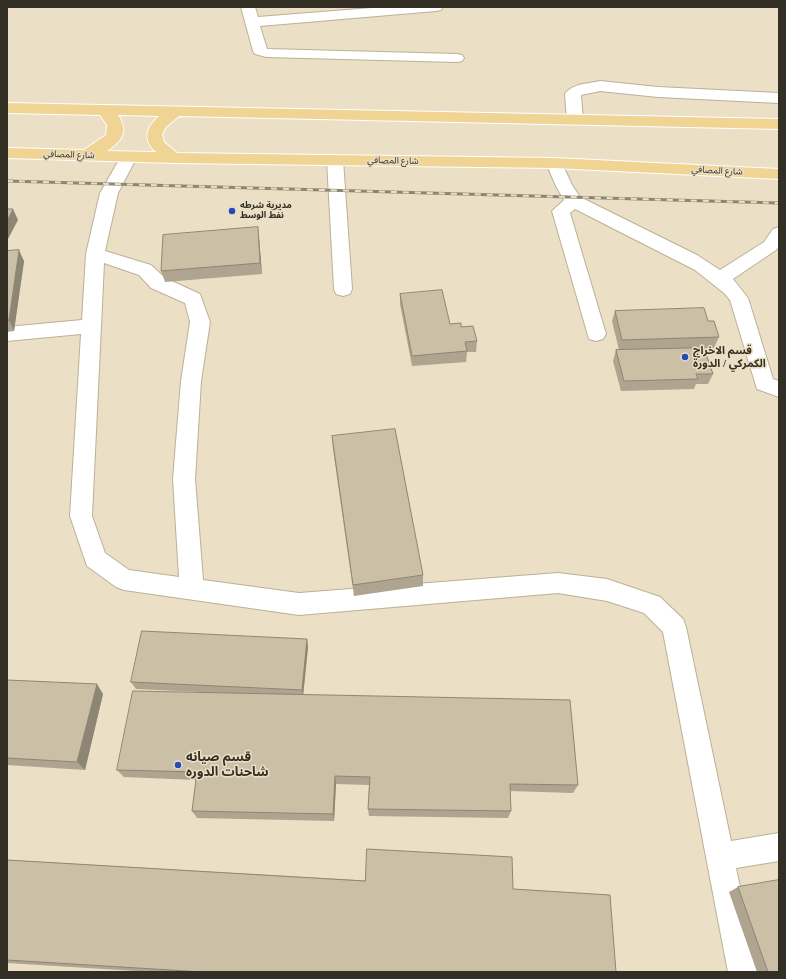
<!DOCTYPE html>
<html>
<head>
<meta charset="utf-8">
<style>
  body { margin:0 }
  #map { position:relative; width:786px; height:979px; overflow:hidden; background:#ebdfc5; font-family:"Times New Roman",serif }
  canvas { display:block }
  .frame { position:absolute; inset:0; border:8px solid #342f25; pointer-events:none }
</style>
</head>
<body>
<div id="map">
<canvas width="786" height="979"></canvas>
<div class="frame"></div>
</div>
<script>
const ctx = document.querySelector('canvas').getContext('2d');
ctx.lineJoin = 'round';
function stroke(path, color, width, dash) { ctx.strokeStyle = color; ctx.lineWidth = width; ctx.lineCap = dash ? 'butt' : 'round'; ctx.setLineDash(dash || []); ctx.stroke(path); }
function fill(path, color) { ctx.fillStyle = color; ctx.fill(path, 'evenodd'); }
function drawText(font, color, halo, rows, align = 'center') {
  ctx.font = font + ' "Times New Roman","Noto Sans Arabic",serif'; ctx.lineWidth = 3; ctx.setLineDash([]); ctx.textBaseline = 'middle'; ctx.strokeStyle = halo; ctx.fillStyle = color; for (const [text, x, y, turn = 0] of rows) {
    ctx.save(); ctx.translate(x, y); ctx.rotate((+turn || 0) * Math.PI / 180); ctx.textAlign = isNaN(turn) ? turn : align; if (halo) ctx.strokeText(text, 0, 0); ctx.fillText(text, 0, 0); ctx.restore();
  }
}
const minor = new Path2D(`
  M241,7H255L258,17L384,7H443L441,10L436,11L260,26L267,49L457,54L462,55L464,58L462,61L457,62L266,57L255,54L253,51Z
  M600,81L658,87L779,93V103L658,97L600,91L581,95L583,121L581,124H569L567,121L565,94C573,83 588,84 600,81Z
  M129,152L135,153L137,157L118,193L105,251L151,265L165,278L200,294L210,322L201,381L195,479L203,580L299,593L558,573L607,579L660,597L683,619L686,627L731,841L779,833V861L736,868L758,972H728L663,632L644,613L607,601L558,593L299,615L124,590L116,587L87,566L70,516L81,334L7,341V327L82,320L86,254L100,193L123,153ZM104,263L139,275L151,288L185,303L190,322L181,381L173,479L179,577L129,570L105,553L92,516Z
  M335,155L341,156L343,160L352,289L350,294L343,296L336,294L334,289L327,160L329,156Z
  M554,158L560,159L572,185L580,197L697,255L720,270L764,242L773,229L779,227V246L776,250L733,279L748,298L773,379L779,381V397L757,389L730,300L724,293L695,270L575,209L570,213L606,334L603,339L596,341L589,339L552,211L564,200L556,186L546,163L548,159Z`);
const major = new Path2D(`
  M7,103L779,119V129L179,116L166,127L162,134L164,142L177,153L554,158L779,169V179L554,168L174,163L7,158V148L84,150L106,135L107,125L100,115L7,113ZM118,115L159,116C146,128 142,139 156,152L107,151C122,141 129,132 118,115Z`);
stroke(minor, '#bcb097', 2);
stroke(major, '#fff', 2);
fill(minor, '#fff');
fill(major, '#efd494');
const rail = new Path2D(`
  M7,181L779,203`);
stroke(rail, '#8e8674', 3);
stroke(rail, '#ebdfc5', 2, [6]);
fill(new Path2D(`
  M259,238L262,274L165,282L161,271Z
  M7,251L24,261L14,331L7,332Z
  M400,294L450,324L461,327L477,341L476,352H467L466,362L412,366L400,304Z
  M615,311L708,321L719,337L714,348L619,350L612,321Z
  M616,350L713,374L708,384H696L694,389L621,391L613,361Z
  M332,436L423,575V586L354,596L333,449Z
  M307,639L308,647L303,694L578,785L573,793L510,791L511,811L508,818L369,816L368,809L369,785L336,784L334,821L197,818L192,811L196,780L124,777L117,770L199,692L136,689L131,682Z
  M7,680L103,694L85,770L7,765Z
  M7,860L513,889L616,972H152L7,963Z
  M738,887L779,972H757L729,892Z`), '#afa48f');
fill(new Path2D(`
  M13,209L18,220L8,239L7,237V221Z
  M258,227L259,238L262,274L260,263Z
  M19,250L24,261L14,331L9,320Z
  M307,639L308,647L303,697L302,690Z
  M97,684L103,694L85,770L77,762Z
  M335,776L336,784L334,821L333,814Z`), '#8e8674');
const building = new Path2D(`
  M7,209H13L7,221Z
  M258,227L260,263L161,271L163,235Z
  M19,250L9,320H7V251Z
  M442,290L450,324L461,323V327L473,326L477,341L465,342L467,351L412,356L400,294Z
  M704,308L708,321H714L719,337L622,340L615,311Z
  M704,348L713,374H696L698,379L624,381L616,350Z
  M395,429L423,575L353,585L332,436Z
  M142,631L307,639L302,690L131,682Z
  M7,680L97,684L77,762L7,758Z
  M133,691L570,700L578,785L510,784L511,811L368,809L370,777L335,776L333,814L192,811L197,772L117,770Z
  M367,849L512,857L513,889L610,895L616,972H203L7,960V860L365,881Z
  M779,880V972H768L738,887Z`);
fill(building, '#cbbfa6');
stroke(building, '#8e8674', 1);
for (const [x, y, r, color] of [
  [232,211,4,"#254bba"],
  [685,357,4,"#254bba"],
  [178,765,4,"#254bba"]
]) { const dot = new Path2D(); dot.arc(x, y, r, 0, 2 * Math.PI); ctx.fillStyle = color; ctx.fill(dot); stroke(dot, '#ebdfc5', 1.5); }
drawText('9px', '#342f25', '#ebdfc5', [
  ["شارع المصافي",69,155,2],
  ["شارع المصافي",393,161,1],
  ["شارع المصافي",717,171,3]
]);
drawText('bold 9px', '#342f25', '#ebdfc5', [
  ["مديرية شرطه",240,206],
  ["نفط الوسط",240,216]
], 'left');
drawText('bold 11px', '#342f25', '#ebdfc5', [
  ["قسم الاخراج",693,351],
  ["الكمركي / الدورة",693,364]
], 'left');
drawText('bold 13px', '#342f25', '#ebdfc5', [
  ["قسم صيانه",186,758],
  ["شاحنات الدوره",186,773]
], 'left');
</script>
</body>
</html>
